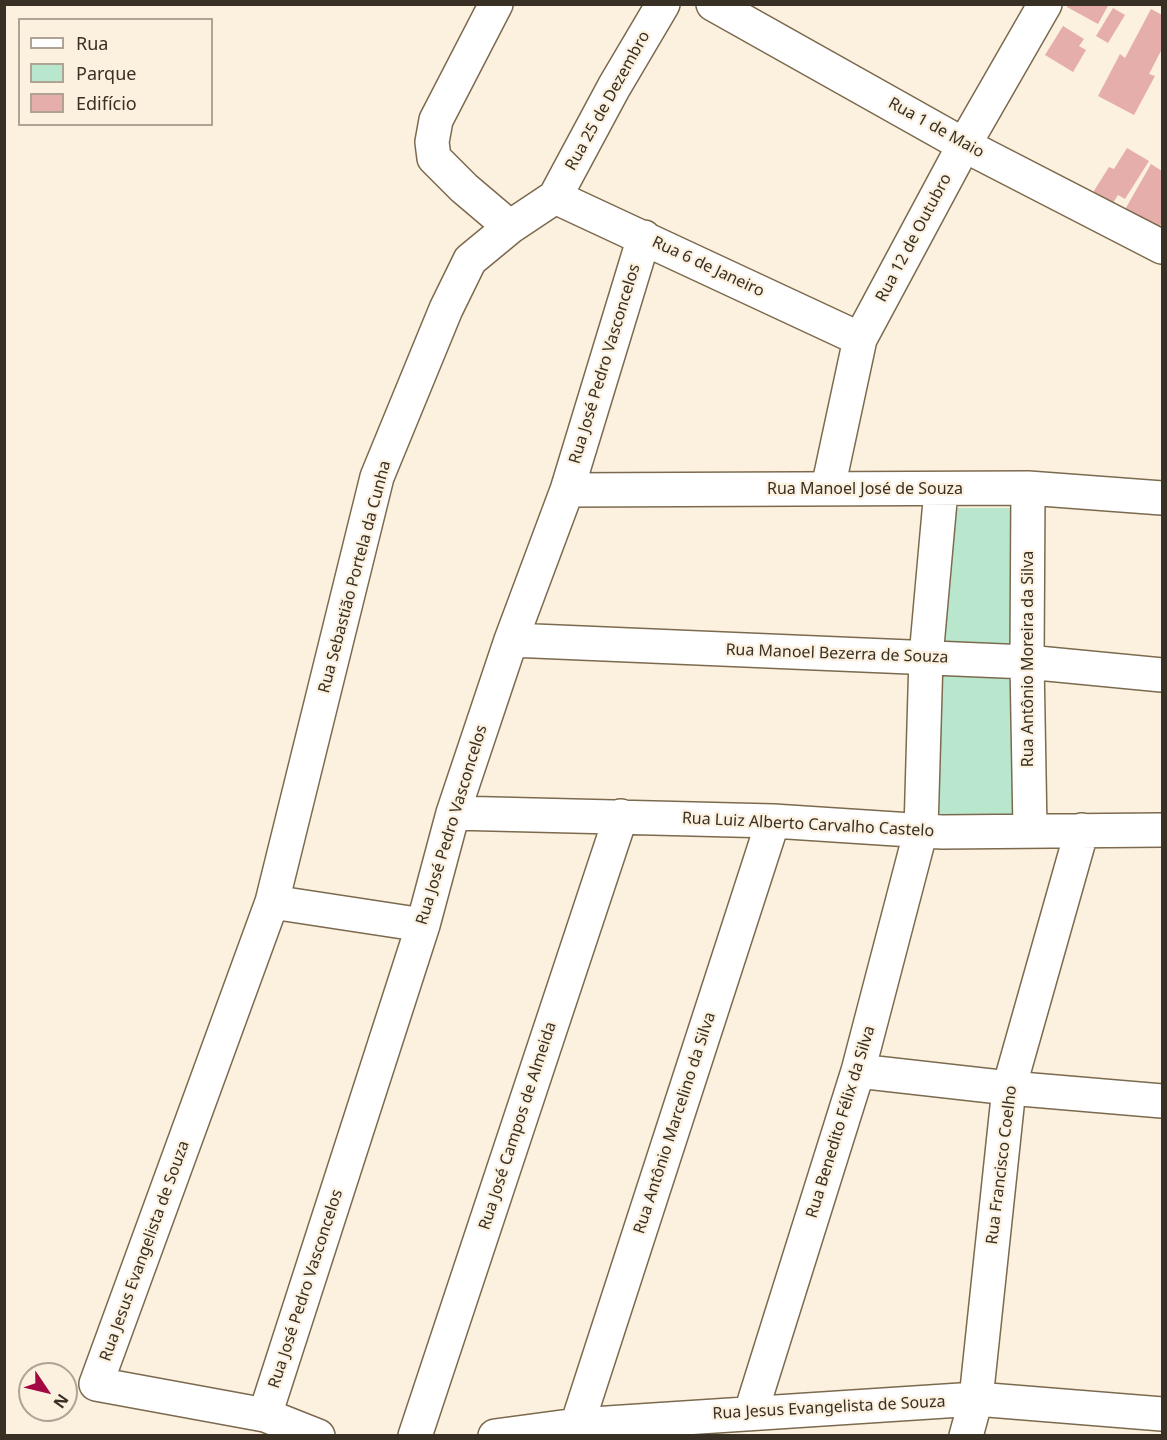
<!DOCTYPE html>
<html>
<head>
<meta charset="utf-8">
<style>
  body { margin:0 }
  #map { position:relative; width:1167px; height:1440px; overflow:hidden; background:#fcf0de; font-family:"Noto Sans",sans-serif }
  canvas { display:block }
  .frame { position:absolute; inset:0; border:6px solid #383024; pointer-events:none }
  .legend { position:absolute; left:18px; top:18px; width:195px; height:108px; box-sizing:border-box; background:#fcf0de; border:2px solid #aea394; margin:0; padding:8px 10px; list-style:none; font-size:18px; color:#383024 }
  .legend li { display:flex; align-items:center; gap:12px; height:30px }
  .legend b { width:30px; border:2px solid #aea394 }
  .north { position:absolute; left:18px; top:1362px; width:60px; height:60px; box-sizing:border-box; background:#fcf0de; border:2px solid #aea394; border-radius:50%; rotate:125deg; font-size:16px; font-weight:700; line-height:24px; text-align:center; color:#383024 }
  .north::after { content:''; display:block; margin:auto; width:21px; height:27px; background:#a30843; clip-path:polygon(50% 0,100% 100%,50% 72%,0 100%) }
</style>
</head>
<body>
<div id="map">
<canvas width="1167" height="1440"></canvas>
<div class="frame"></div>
<ul class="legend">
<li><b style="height:8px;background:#fff"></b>Rua</li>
<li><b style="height:16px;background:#b9e7cd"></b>Parque</li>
<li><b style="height:16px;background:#e5aeaa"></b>Edifício</li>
</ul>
<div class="north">N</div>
</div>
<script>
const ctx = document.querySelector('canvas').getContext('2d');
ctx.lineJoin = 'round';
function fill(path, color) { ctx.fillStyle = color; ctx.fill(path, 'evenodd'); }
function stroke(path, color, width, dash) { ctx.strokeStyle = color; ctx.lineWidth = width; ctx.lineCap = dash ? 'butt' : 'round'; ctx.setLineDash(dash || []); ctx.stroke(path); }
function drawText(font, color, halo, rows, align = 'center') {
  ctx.font = font + ' "Noto Sans",sans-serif'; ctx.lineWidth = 4.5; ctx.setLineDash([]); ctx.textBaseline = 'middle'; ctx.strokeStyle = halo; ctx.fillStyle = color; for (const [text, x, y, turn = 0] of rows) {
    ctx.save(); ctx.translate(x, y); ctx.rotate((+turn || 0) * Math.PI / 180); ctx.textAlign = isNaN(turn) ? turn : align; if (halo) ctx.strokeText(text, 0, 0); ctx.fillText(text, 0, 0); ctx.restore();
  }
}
fill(new Path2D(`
  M943,508H1020L1018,648H941Z
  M933,672H1020L1019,815H933Z`), '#b9e7cd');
fill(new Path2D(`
  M1068,4H1109L1098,24L1067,7Z
  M1113,8L1125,15L1108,43L1096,36Z
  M1151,9L1162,15V49L1149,74L1155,76L1134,115L1098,96L1120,54L1125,58Z
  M1063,26L1084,39L1079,46L1086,50L1073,72L1045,55Z
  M1127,148L1149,161L1125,199L1118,195L1111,206L1092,194L1109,167L1114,169Z
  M1151,164L1162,171V222L1157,232L1123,213Z`), '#e5aeaa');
const minor = new Path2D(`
  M496,4L436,120L432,142L434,158L464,188L510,227
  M713,4L964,145L1162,247
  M555,197L860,339
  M828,488L860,339L964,145L1045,4
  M1028,488L1027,662L1030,830
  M567,490L1028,488L1162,498
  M511,640L1027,662L1162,675
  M453,813L773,821L942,832L1162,830
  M272,902L423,925
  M858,1071L1009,1088L1162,1101
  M751,1412L858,1071L921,830L926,657L941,490
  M265,1415L423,925L453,813L511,640L567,490L644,237
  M577,1425L773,821
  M318,1436L265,1415L96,1384L272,902L377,477L446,309L470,260L510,227L555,197L614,87L663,4
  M415,1436L621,816
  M495,1436L577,1425L976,1399L1162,1414
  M966,1436L976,1399L1009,1088L1082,830`);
stroke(minor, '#7c6a4f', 36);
stroke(minor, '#fff', 33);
drawText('16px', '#383024', '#fcf0de', [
  ["Rua 25 de Dezembro",608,101,-61],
  ["Rua 1 de Maio",936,128,29],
  ["Rua 12 de Outubro",914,238,-62],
  ["Rua 6 de Janeiro",708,267,25],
  ["Rua José Pedro Vasconcelos",605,364,-73],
  ["Rua Manoel José de Souza",865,489],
  ["Rua Sebastião Portela da Cunha",355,577,-75],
  ["Rua Manoel Bezerra de Souza",837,654,2],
  ["Rua Antônio Moreira da Silva",1028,659,-90],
  ["Rua José Pedro Vasconcelos",452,825,-73],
  ["Rua Luiz Alberto Carvalho Castelo",808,825,3],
  ["Rua Benedito Félix da Silva",841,1122,-73],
  ["Rua Antônio Marcelino da Silva",675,1123,-72],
  ["Rua José Campos de Almeida",518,1126,-72],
  ["Rua Francisco Coelho",1002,1165,-83],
  ["Rua Jesus Evangelista de Souza",145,1251,-70],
  ["Rua José Pedro Vasconcelos",306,1289,-72],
  ["Rua Jesus Evangelista de Souza",829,1408,-3]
]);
</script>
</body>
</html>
